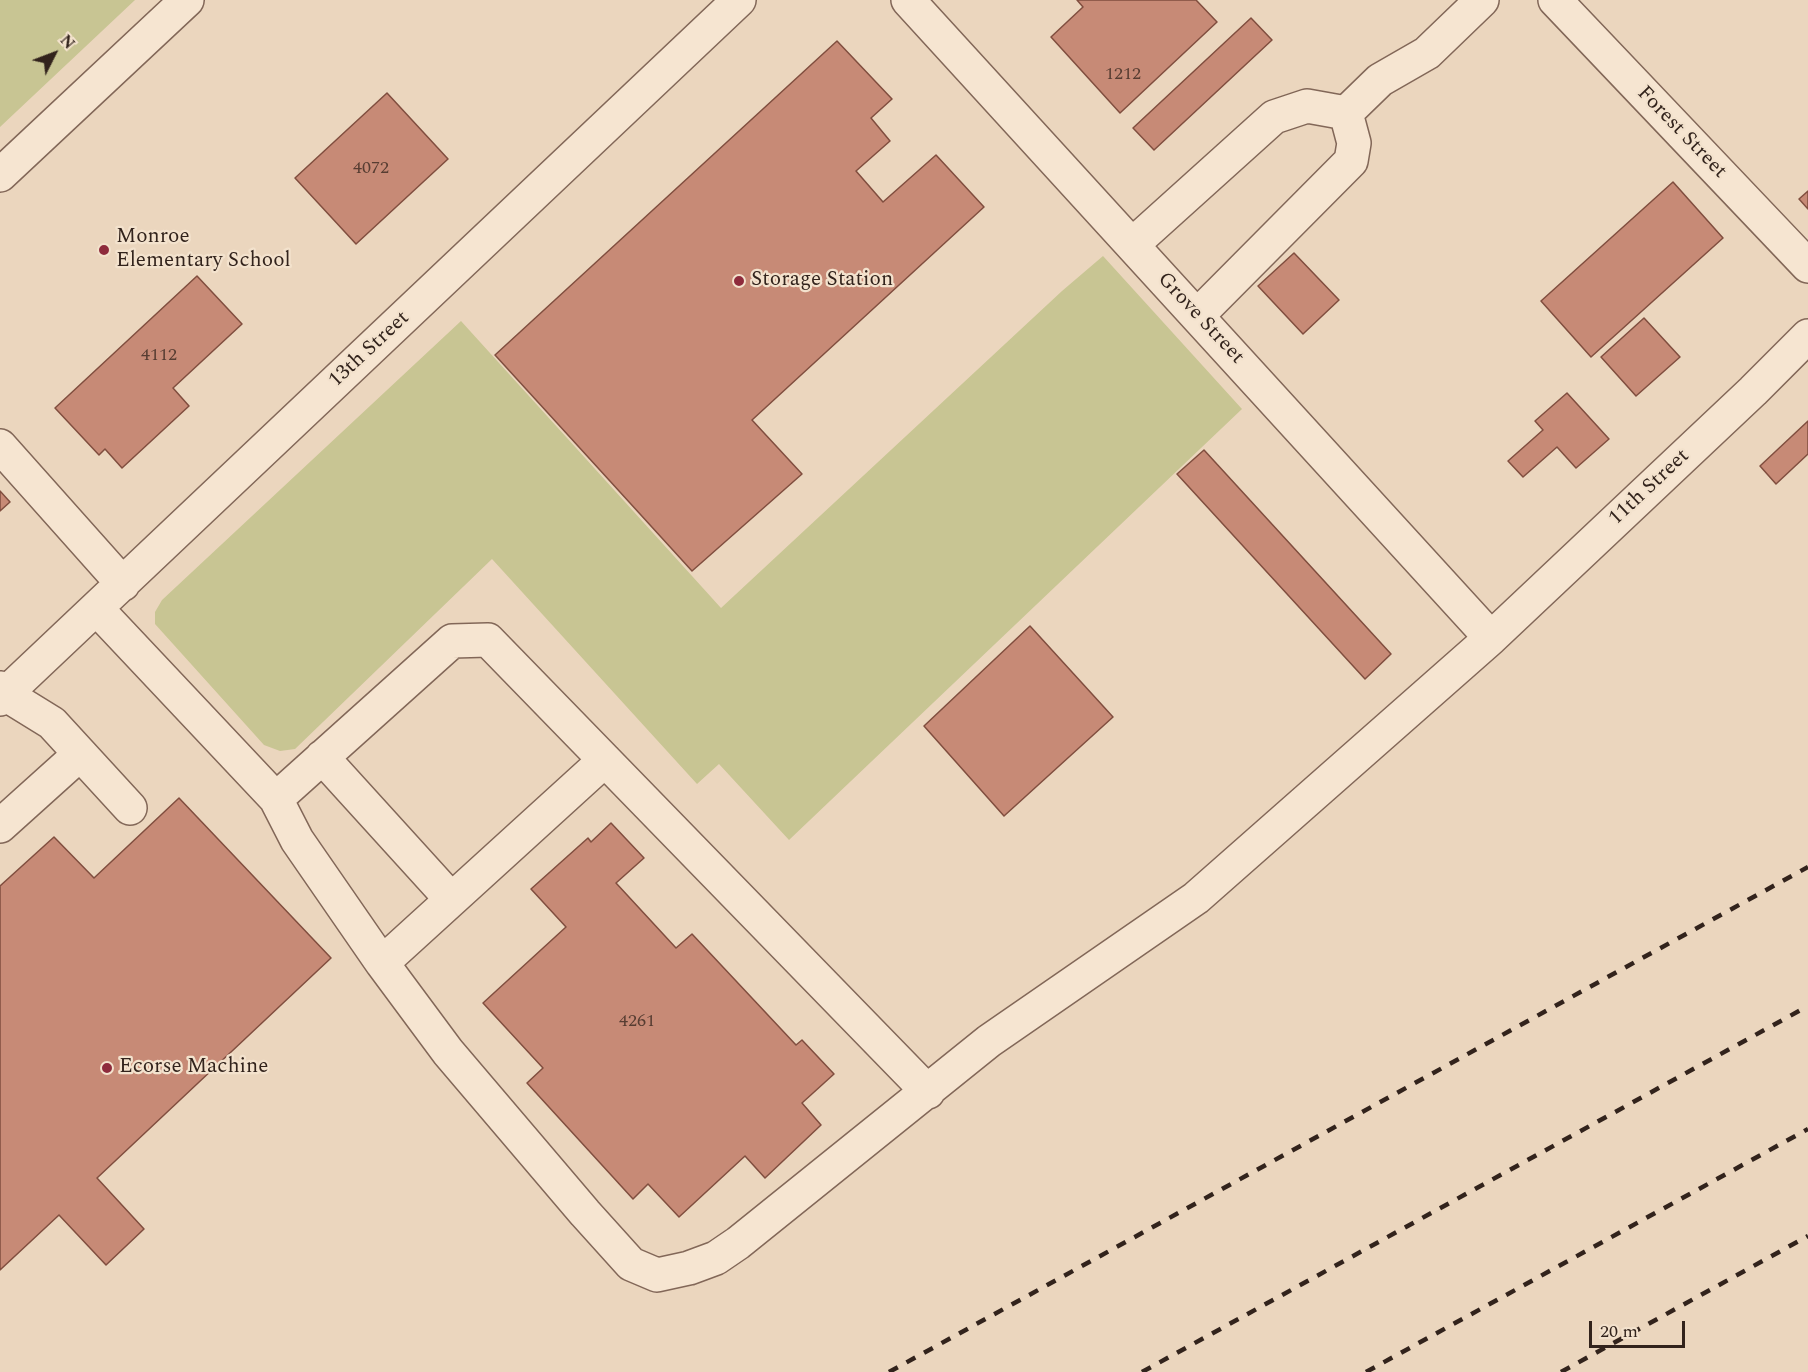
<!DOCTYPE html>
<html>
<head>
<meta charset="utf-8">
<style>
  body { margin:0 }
  #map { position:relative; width:1808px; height:1372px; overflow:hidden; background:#ebd6be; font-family:Spectral,serif }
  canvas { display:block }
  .north { position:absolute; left:24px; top:24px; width:60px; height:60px; -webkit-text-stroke:4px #f3e2cd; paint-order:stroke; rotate:48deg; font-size:16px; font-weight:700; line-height:24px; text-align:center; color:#32231c }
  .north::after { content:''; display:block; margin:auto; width:21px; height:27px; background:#32231c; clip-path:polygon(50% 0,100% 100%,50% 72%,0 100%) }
  .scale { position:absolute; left:1589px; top:1321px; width:96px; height:27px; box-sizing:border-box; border:3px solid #32231c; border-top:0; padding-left:8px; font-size:18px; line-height:21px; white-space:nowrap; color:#32231c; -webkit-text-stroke:4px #f3e2cd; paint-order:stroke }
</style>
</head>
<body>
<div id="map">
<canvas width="1808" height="1372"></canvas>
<div class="north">N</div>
<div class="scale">20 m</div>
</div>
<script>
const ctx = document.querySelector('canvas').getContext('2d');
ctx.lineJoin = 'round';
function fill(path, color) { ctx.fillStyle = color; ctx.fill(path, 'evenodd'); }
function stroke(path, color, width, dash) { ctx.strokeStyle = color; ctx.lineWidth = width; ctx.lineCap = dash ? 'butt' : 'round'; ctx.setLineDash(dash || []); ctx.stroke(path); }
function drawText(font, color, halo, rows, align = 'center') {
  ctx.font = font + ' Spectral,serif'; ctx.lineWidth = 4.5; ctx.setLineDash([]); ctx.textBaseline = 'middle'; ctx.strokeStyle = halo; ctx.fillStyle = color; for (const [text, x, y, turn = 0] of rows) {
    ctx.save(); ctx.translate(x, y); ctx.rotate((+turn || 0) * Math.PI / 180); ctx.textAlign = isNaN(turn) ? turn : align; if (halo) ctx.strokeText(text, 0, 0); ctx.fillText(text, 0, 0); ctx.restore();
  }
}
fill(new Path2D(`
  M0,0H135L0,127Z
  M1103,256L1242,409L789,840L719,764L697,784L492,559L295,749L280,751L264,745L155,624V612L162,600L461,321L721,608L1062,291Z`), '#c8c593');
const building = new Path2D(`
  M1077,0H1196L1217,22L1120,113L1051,37L1083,7Z
  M1251,18L1272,40L1154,150L1133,128Z
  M837,41L892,99L871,118L890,141L856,171L883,202L936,155L984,207L752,420L802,474L692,571L495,355Z
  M387,93L448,159L356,244L295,178Z
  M1673,182L1723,238L1591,357L1541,301Z
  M1808,191V209L1799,199Z
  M1294,253L1339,300L1303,334L1258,286Z
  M197,276L242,324L173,388L189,406L122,468L105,449L99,455L55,408Z
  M1644,318L1680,357L1636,396L1601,357Z
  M1567,393L1609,439L1576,468L1557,447L1523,477L1508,461L1543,430L1535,421Z
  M1808,421V454L1776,484L1760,466Z
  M1204,450L1391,654L1365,679L1177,474Z
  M0,491L10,502L0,511Z
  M1030,626L1113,717L1004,816L924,726Z
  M179,798L331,958L97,1178L144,1229L106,1265L59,1215L0,1270V886L54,837L94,878Z
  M611,823L644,858L616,883L676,948L692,934L796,1045L802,1040L834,1074L802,1103L821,1125L765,1178L745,1156L679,1217L648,1184L633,1199L527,1083L543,1068L483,1003L566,927L531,889L588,838L591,842Z`);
fill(building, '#c78a76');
stroke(building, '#804e3f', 1.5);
const minor = new Path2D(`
  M908,0L1491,638
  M1555,0L1808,266
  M0,175L187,0
  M1132,245L1274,117L1307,106L1346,113L1380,80L1427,53L1482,0
  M1197,316L1351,161L1354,143L1346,113
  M0,446L123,584
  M97,609L276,799L297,840L382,963L448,1052L585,1213L631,1264L657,1275L689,1268L716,1258L738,1243L989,1041L1196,898L1491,638L1753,391L1808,336
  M0,688L5,694L52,723L130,808
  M0,699L739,0
  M322,757L451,899
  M276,799L452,641L488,640L928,1092
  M0,826L80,754
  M382,963L605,760`);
stroke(minor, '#826758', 36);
stroke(minor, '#f6e5d1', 33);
stroke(new Path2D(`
  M889,1372L1808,867
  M1142,1372L1808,1006
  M1366,1372L1808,1129
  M1561,1372L1808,1236`), '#32231c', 4.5, [10, 10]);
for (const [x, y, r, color] of [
  [104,250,6,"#8e2b3c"],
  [739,281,6,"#8e2b3c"],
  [107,1068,6,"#8e2b3c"]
]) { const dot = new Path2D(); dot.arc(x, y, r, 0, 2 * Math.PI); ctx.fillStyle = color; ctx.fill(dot); stroke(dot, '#f3e2cd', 2); }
drawText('18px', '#573d32', null, [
  ["1212",1123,75],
  ["4072",371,169],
  ["4112",159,356],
  ["4261",637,1022]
]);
drawText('21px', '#32231c', '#f3e2cd', [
  ["Forest Street",1681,133,46],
  ["Grove Street",1200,319,47],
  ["13th Street",370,350,-43],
  ["11th Street",1650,488,-43]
]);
drawText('21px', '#32231c', '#f3e2cd', [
  ["Monroe",116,238],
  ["Elementary School",116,262],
  ["Storage Station",751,281],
  ["Ecorse Machine",119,1068]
], 'left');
</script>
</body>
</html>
